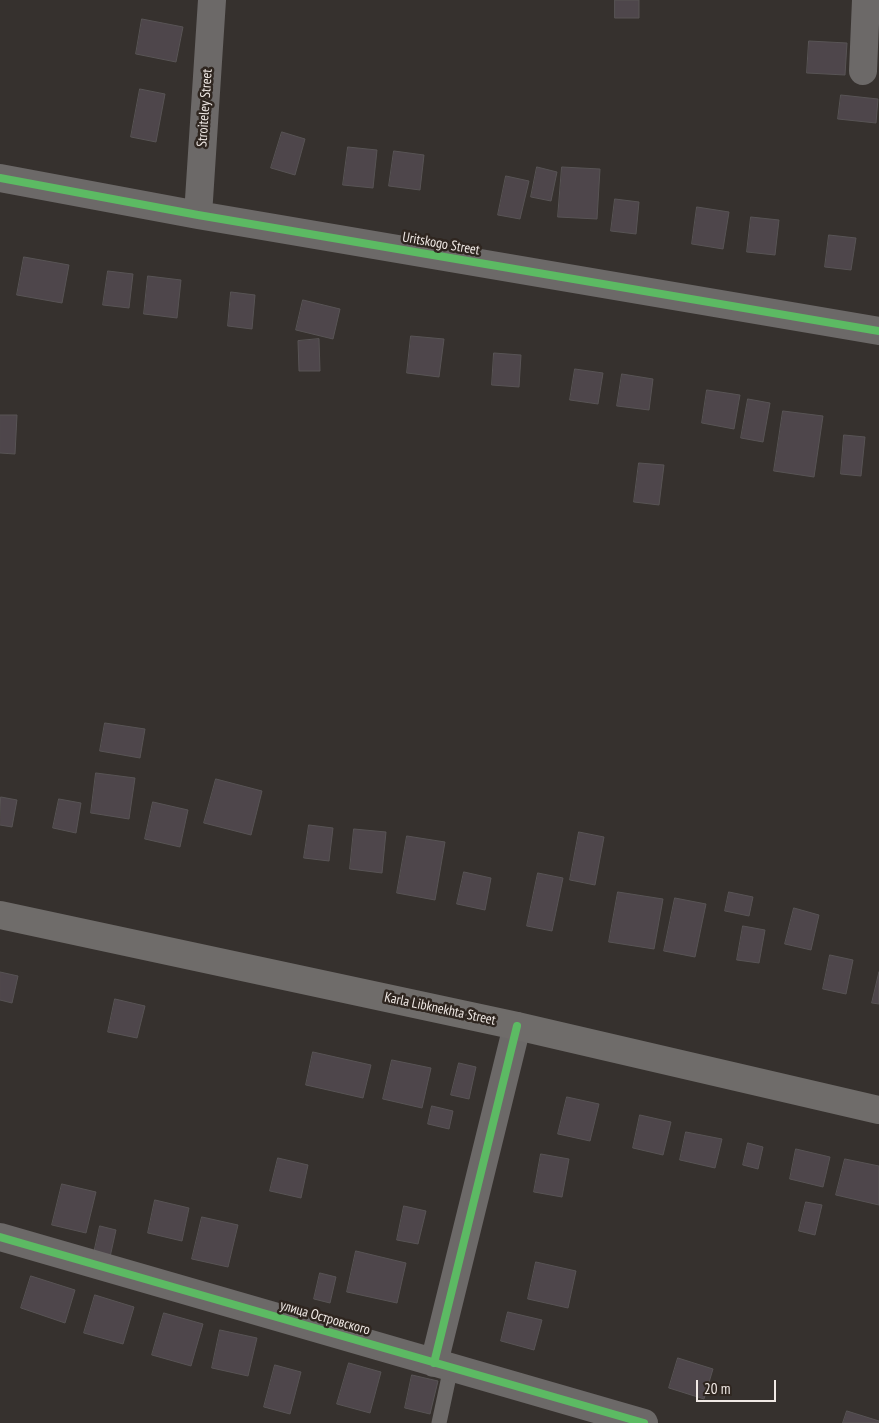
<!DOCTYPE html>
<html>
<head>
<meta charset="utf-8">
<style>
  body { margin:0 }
  #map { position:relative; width:879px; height:1423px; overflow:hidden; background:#36312e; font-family:"PT Sans Narrow",sans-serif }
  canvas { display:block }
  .scale { position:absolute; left:696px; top:1380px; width:80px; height:22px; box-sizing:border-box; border:2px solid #f0e9e5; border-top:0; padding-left:6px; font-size:15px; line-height:18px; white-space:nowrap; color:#f0e9e5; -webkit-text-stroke:4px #2f2620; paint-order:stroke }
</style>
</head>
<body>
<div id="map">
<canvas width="879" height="1423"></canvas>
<div class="scale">20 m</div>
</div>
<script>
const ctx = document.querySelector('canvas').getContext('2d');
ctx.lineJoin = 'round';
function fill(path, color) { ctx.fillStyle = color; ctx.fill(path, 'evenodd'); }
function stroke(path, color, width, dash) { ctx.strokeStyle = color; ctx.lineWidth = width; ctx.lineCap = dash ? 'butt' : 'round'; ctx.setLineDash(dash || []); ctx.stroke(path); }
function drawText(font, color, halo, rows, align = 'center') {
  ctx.font = font + ' "PT Sans Narrow",sans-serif'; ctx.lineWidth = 5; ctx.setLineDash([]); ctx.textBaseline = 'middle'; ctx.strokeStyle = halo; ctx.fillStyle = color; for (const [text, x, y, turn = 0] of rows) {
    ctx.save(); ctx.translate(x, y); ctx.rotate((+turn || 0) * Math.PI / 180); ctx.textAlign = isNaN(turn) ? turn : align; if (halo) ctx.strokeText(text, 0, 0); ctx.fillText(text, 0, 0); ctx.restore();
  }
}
const building = new Path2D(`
  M615,0H639V18H615Z
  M142,19L183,27L176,62L136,54Z
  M809,41L847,43L845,75L807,73Z
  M140,89L165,94L156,142L131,137Z
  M841,95L878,99L876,123L838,119Z
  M282,132L305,139L295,175L271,168Z
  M348,147L377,150L373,188L343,185Z
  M394,151L424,155L420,190L389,186Z
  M537,167L557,172L551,201L531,197Z
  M562,167L600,169L597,219L558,217Z
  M506,176L529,181L520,219L498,215Z
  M615,199L639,202L636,234L611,231Z
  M697,207L729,212L723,249L692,244Z
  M751,217L779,220L775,255L747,252Z
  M829,235L856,238L851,270L825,267Z
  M24,257L69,265L62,303L17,295Z
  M108,271L133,274L129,308L103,305Z
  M148,276L181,280L177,318L144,314Z
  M231,292L255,295L252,329L228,326Z
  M303,300L340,309L333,339L296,330Z
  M411,336L444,339L439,377L407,373Z
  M319,339L320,371H299L298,341Z
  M494,353L521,355L519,387L492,385Z
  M575,369L603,373L598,404L570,400Z
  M622,374L653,379L649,410L617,406Z
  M707,390L740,395L734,429L702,423Z
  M748,399L770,403L763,442L741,438Z
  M783,411L823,416L814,477L774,471Z
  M0,415H17L15,454L0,453Z
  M844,435L865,437L861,476L841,474Z
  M639,463L664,465L659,505L634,502Z
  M105,723L145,729L140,758L100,751Z
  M96,773L135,778L129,819L91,813Z
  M216,779L262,791L251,835L204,823Z
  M1,797L17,800L12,827L0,825Z
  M59,799L81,803L76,833L53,828Z
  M153,802L188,810L180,847L145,839Z
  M309,825L333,828L329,861L304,858Z
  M354,829L386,832L382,873L350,869Z
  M579,832L604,837L595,885L570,880Z
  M407,836L445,842L435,900L397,893Z
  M464,872L491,878L485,910L457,904Z
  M538,873L563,878L552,931L527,926Z
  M618,892L663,899L654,949L609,942Z
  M729,892L753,897L749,916L725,911Z
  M675,898L706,904L695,957L664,951Z
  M794,908L819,915L811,950L785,944Z
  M743,926L765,930L759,963L737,960Z
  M830,955L853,960L846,994L823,989Z
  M0,972L18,976L12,1003L0,1000Z
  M879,972V1004L872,1003Z
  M115,999L145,1006L137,1038L108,1032Z
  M313,1052L371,1065L363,1098L306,1085Z
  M392,1060L431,1068L422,1108L383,1099Z
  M459,1063L476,1067L469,1099L451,1095Z
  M567,1097L599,1104L590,1141L558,1134Z
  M432,1106L453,1111L449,1129L428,1124Z
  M640,1115L671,1122L663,1155L633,1148Z
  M686,1132L722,1139L715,1168L680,1160Z
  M748,1143L763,1147L758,1169L743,1165Z
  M796,1149L830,1157L823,1187L790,1179Z
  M541,1154L569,1159L562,1197L534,1192Z
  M278,1158L308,1165L301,1198L270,1191Z
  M845,1159L879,1166V1205L836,1195Z
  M62,1184L96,1192L86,1233L52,1225Z
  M155,1200L189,1208L182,1241L148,1233Z
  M806,1202L822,1205L815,1235L799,1231Z
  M404,1206L426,1211L418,1244L397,1240Z
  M202,1217L238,1225L228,1267L192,1259Z
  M100,1226L116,1230L110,1257L94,1253Z
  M356,1251L406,1263L397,1303L347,1292Z
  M536,1262L576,1271L568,1308L528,1299Z
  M320,1273L336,1277L330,1303L314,1299Z
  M31,1276L75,1290L65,1323L21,1308Z
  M95,1295L134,1307L123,1344L84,1333Z
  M508,1312L542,1320L534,1350L501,1341Z
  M164,1313L203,1324L191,1366L152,1355Z
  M220,1330L257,1338L248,1376L212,1368Z
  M678,1358L713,1369L704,1399L669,1388Z
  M349,1363L381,1372L370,1413L337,1404Z
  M275,1365L301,1372L290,1414L264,1407Z
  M412,1375L438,1381L430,1414L405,1408Z
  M847,1411L879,1421V1423H843Z`);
fill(building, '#4e464b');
stroke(building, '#585455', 1);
stroke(new Path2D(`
  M439,1423L451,1367`), '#6c6968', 15);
stroke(new Path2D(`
  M863,71L866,0
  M0,178L198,215L879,331
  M198,215L212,0
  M0,1237L644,1423
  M434,1363L517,1026`), '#6c6968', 28);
stroke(new Path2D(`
  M0,915L517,1026L879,1110`), '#6f6c6a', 28);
stroke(new Path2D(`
  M0,178L198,215L879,331
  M0,1237L644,1423
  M434,1363L517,1026`), '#5cba63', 8);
drawText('14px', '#f0e9e5', '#2f2620', [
  ["Stroiteley Street",205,108,-86],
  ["Uritskogo Street",441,244,10],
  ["Karla Libknekhta Street",440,1009,12],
  ["улица Островского",325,1318,16]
]);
</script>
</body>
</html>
